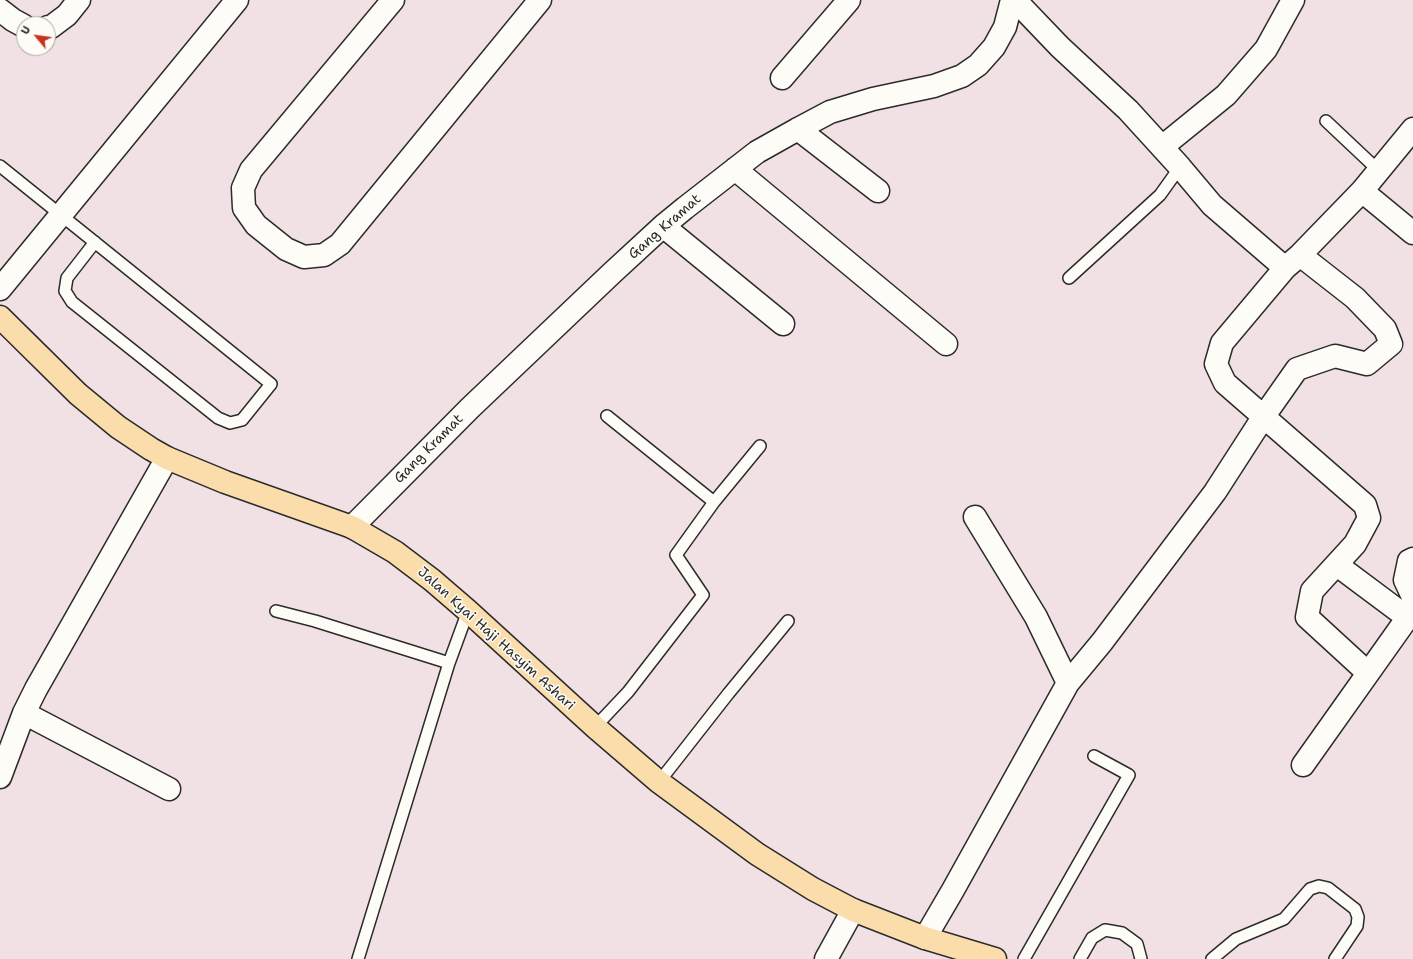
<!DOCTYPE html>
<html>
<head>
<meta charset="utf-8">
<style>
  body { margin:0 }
  #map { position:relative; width:1413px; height:959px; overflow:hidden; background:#f1e0e4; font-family:"Shantell Sans",sans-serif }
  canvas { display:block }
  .north { position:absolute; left:16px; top:16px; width:40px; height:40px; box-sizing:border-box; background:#fdfcf7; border:1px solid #a9a8a5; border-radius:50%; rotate:299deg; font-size:11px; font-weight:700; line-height:16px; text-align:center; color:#2b2b2b }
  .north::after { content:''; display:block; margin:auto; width:14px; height:18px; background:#c8321e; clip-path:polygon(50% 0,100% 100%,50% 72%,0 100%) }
</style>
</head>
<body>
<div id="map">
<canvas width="1413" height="959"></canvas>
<div class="north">U</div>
</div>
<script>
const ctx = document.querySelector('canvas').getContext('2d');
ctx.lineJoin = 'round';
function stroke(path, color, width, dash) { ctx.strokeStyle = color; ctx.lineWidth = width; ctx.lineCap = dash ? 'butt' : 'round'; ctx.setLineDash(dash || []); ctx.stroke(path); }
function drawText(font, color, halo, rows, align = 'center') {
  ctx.font = font + ' "Shantell Sans",sans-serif'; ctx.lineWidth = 3; ctx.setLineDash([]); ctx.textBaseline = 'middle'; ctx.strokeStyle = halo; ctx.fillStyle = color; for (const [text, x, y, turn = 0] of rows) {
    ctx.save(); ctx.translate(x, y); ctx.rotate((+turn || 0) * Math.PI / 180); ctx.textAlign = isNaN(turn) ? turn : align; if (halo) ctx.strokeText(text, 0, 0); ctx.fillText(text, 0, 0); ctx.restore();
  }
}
const service = new Path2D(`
  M1326,121L1378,170
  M0,166L271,384L242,420L230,423L218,418L72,302L65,291L67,278L95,242
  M1069,278L1160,195L1180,167
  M607,416L714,502
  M276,611L315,621L449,663
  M595,727L628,692L703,595L676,555L714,502L760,446
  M659,782L728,694L788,621
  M358,959L449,663L468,611
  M1024,959L1129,775L1094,756
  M1080,959L1092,938L1105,930L1122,933L1137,944L1141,959
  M1212,959L1236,939L1284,919L1310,889L1319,886L1328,888L1355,909L1358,917L1357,926L1335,959`);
const minor = new Path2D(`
  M393,0L251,170L243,188L244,208L256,225L286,249L304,257L324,255L340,244L540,0
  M1015,0L1060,47L1128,110L1180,167L1212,205L1285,268
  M0,10L13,20L24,26
  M48,27H51L67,15L79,0
  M782,78L849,0
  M798,129L878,191
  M1162,147L1226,95L1266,49L1293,0
  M735,169L946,344
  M1362,191L1413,233
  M663,226L783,324
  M0,289L237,0
  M975,517L1036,617L1068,683
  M352,527L470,408L612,273L663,226L685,208L757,152L798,129L830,112L873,99L934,86L962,76L978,65L994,47L1005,27L1012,0
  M1413,559L1409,561L1405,580L1413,597
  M1337,565L1408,618
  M1368,673L1307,617L1312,591L1355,544L1369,518L1365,505L1225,383L1216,364L1222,343L1285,268L1300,255L1362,191L1413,129
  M24,713L169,789
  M1303,765L1413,610
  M0,777L24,713L36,689L167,458
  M925,938L953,890L1068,683L1102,642L1215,492L1264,416L1297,369L1335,356L1367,364L1391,344L1385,329L1355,298L1300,255
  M826,959L853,910`);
const primary = new Path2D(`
  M0,317L78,394L118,427L151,449L167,458L225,482L352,527L395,552L432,580L468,611L595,727L659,782L757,854L813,889L853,910L925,938L995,959`);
stroke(service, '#2b2b2b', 14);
stroke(minor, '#2b2b2b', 25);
stroke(primary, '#2b2b2b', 25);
stroke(service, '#fdfcf7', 11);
stroke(minor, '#fdfcf7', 22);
stroke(primary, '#faddab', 22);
drawText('14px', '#2b2b2b', '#fdfcf7', [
  ["Gang Kramat",665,227,-41],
  ["Gang Kramat",429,449,-45],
  ["Jalan Kyai Haji Hasyim Ashari",496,639,42]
]);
</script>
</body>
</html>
